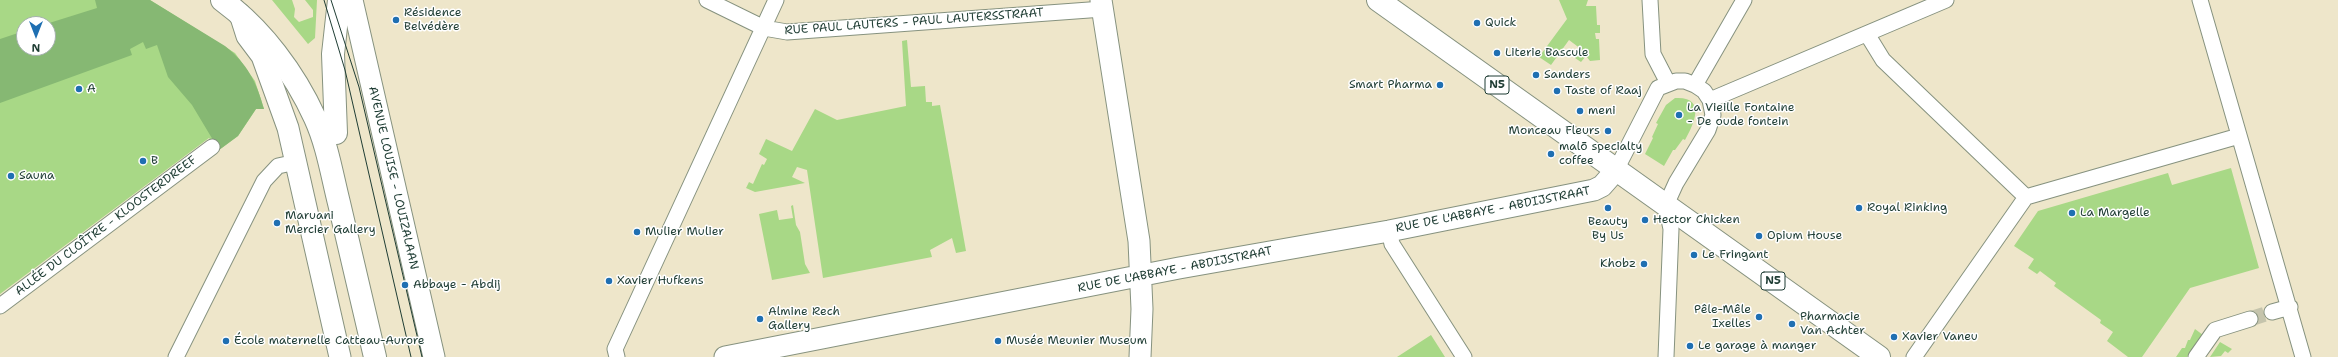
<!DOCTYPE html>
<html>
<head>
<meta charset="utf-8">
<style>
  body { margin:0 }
  #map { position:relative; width:2338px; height:357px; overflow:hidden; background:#eee6ca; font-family:"Shantell Sans",sans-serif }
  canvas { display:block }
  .north { position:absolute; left:16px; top:16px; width:40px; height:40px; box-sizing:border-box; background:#fff; border:1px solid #a5b1ae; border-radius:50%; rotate:180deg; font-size:11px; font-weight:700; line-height:16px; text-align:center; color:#1f3d34 }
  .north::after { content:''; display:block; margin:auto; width:14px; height:18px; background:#1f6fb2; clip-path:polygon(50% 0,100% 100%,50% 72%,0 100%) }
</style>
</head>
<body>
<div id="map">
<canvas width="2338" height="357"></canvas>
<div class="north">N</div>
</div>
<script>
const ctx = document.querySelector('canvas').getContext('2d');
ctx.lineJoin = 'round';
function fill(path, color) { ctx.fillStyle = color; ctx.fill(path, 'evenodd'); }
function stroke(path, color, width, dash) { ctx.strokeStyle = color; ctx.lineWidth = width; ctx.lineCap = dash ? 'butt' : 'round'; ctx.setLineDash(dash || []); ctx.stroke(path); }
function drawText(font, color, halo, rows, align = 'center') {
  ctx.font = font + ' "Shantell Sans",sans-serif'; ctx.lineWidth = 3; ctx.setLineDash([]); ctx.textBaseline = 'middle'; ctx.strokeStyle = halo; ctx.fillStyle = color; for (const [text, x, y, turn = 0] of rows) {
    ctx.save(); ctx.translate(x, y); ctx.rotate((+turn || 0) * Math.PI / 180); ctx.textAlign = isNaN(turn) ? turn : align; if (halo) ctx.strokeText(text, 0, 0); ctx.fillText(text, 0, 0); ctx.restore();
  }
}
fill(new Path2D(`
  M0,0H150L235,53L255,81L264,109H256L238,136L219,150L209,138L0,294ZM24,24H48V48H24Z
  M272,0H292L295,9L294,17L299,22L313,17V10L305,0H317L315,38L308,44Z
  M1559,0H1588L1586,6H1596L1597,25H1600V33H1595L1596,39H1599L1600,60L1590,61L1586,56L1581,62L1575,58L1581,49L1569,40L1551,65L1539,57L1567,19Z
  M907,40L911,87L925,86L926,102H932V106L940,105L966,251L956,253L952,238L930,250L932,257L823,278L807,170L797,167L792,177L805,183L755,192L746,188L749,182L753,184L762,164L764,165L767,159L759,154L766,139L792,151L815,109L837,120L906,106L902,41Z
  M1675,98C1707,96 1694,124 1685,140L1683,139L1675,150H1673L1664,166L1645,154L1653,138L1652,137L1658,124L1656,123L1666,105Z
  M2231,168L2259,268L2190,288L2142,357H2128L2107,341L2113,332L2100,323L2101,320L2054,286L2056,283L2040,271L2037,274L2028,268L2034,259L2014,246L2038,211L2168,173L2172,185Z
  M793,205L796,225L800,232L805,264L810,273L772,280L759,214L777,210L779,220L793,218L791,206Z
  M2195,329L2203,335L2187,357H2176L2182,348H2185L2188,340H2190Z
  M1431,335L1445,357H1397Z
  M2220,342L2232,349L2228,353L2225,351L2221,356L2210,357Z`), '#a8d886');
fill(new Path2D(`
  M95,0H150L225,46C247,63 257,83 264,109H256L238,136L219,150L192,105L168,77L157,45L146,49L143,42L130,49L132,55L0,103V39L24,31V48H48L46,24L97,8Z`), '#86b873');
stroke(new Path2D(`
  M2250,319L2272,312`), '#c5c4ac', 15, [15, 8]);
const street = new Path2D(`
  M707,0L764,28L787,32L1103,9
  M1650,0L1653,54L1668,83
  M2200,0L2303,357
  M1867,34L1883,60L2026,197
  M1695,85L1744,0
  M1710,100L1946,0
  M1616,170L1658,88L1676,81H1685L1695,85L1704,91L1710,100L1713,115L1708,130L1676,183L1666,205L1671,229L1666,357
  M1389,231L1392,244L1464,357
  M0,306L212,147
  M2272,312L2290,307
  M176,357L264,181L278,166L296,162
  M617,357L615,349L776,0
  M1914,357L2026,197L2239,136
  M2196,357L2215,330L2250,319`);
const secondary = new Path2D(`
  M352,0L434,357
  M1101,0L1139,241L1142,309L1140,357
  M240,14L247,36L262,56L288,128L340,357
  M725,357L1179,268L1389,231L1594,190L1602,186L1616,170`);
const primary = new Path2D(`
  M1378,0L1879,357`);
const highway = new Path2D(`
  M222,0C262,29 295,74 315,118C327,144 332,175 339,203C351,255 363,306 375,357
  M336,133L333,54L339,0`);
stroke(street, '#86927f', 17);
stroke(secondary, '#86927f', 23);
stroke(primary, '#86927f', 24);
stroke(highway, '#86927f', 24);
stroke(street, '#fff', 15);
stroke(secondary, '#fff', 21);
stroke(primary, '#fff', 22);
stroke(highway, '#fff', 22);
stroke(new Path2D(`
  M324,0L345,70L411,357
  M331,0L359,87L422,357`), '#1f3d34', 1);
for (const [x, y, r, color] of [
  [396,20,4,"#1f6fb2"],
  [1477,23,4,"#1f6fb2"],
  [1497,53,4,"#1f6fb2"],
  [1536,75,4,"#1f6fb2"],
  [1440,85,4,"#1f6fb2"],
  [79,89,4,"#1f6fb2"],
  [1557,91,4,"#1f6fb2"],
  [1580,111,4,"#1f6fb2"],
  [1679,115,4,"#1f6fb2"],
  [1608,131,4,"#1f6fb2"],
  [1551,154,4,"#1f6fb2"],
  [143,161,4,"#1f6fb2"],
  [11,176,4,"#1f6fb2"],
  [1608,208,4,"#1f6fb2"],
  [1859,208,4,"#1f6fb2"],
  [2072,213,4,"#1f6fb2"],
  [1645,220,4,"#1f6fb2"],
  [277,223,4,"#1f6fb2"],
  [637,232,4,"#1f6fb2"],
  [1759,236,4,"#1f6fb2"],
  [1694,255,4,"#1f6fb2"],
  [1644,264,4,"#1f6fb2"],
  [609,281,4,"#1f6fb2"],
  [405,285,4,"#1f6fb2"],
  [1759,317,4,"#1f6fb2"],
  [760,319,4,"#1f6fb2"],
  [1792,324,4,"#1f6fb2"],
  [1894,337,4,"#1f6fb2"],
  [226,341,4,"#1f6fb2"],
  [998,341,4,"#1f6fb2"],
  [1690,346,4,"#1f6fb2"]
]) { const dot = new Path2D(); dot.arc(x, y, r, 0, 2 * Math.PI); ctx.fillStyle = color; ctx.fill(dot); stroke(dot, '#fff', 1.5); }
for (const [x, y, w] of [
  [1497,85,24],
  [1773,281,24]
]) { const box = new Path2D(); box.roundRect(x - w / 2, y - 9, w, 18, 3); ctx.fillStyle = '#fff'; ctx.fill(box); stroke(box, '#1f3d34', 1); }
drawText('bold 11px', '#1f3d34', null, [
  ["N5",1497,85],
  ["N5",1773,281]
]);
drawText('12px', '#1f3d34', '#fff', [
  ["Résidence",404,13],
  ["Belvédère",404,27],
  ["Quick",1485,23],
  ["Literie Bascule",1505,53],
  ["Sanders",1544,75],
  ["Smart Pharma",1432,85,"right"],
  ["A",87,89],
  ["Taste of Raaj",1565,91],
  ["La Vieille Fontaine",1687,108],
  ["- De oude fontein",1687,122],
  ["meni",1588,111],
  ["Monceau Fleurs",1600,131,"right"],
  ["malō specialty",1559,147],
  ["coffee",1559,161],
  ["B",151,161],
  ["Sauna",19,176],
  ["Royal Rinking",1867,208],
  ["La Margelle",2080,213],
  ["Maruani",285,216],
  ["Mercier Gallery",285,230],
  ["Hector Chicken",1653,220],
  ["Beauty",1608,222,"center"],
  ["By Us",1608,236,"center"],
  ["Mulier Mulier",645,232],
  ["Opium House",1767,236],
  ["Le Fringant",1702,255],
  ["Khobz",1636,264,"right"],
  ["Xavier Hufkens",617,281],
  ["Abbaye - Abdij",413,285],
  ["Pêle-Mêle",1751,310,"right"],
  ["Ixelles",1751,324,"right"],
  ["Almine Rech",768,312],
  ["Gallery",768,326],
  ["Pharmacie",1800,317],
  ["Van Achter",1800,331],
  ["Xavier Vaneu",1902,337],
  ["École maternelle Catteau-Aurore",234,341],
  ["Musée Meunier Museum",1006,341],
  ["Le garage à manger",1698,346]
], 'left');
drawText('12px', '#1f3d34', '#fff', [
  ["RUE PAUL LAUTERS - PAUL LAUTERSSTRAAT",914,22,-4],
  ["AVENUE LOUISE - LOUIZALAAN",393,178,77],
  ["RUE DE L'ABBAYE - ABDIJSTRAAT",1493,210,-11],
  ["ALLÉE DU CLOÎTRE - KLOOSTERDREEF",106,226,-37],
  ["RUE DE L'ABBAYE - ABDIJSTRAAT",1175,270,-11]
]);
</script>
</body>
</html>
